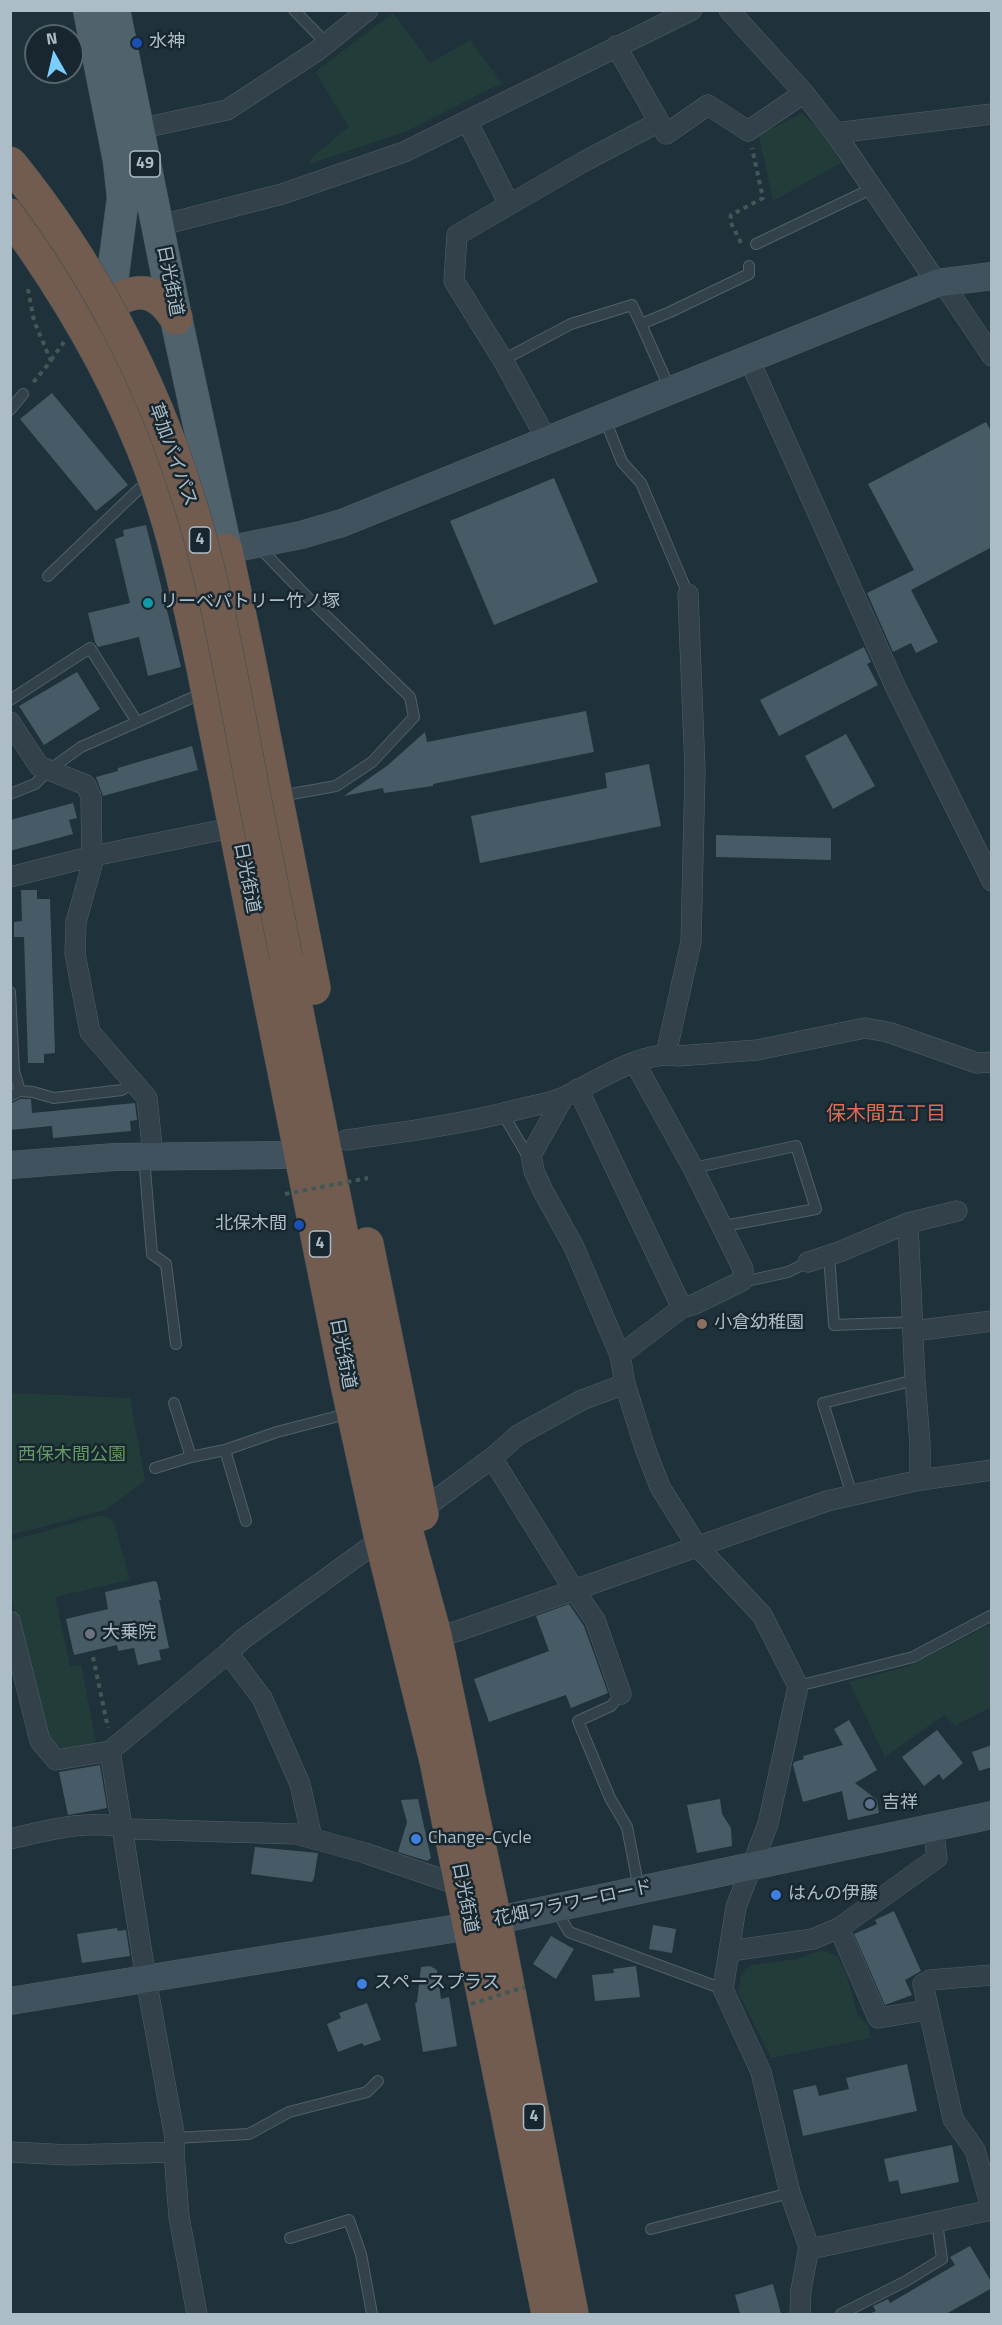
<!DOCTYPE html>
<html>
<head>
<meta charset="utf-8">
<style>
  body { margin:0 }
  #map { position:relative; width:1002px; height:2325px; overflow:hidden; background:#1f313a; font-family:"Titillium Web",sans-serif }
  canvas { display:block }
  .frame { position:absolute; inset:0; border:12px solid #adbdc7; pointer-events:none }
  .north { position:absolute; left:24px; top:24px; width:60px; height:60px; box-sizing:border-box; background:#18272f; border:2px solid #54636c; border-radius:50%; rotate:352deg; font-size:16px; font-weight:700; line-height:24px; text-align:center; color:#adbdc7 }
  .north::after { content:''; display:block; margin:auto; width:21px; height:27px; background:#7acdff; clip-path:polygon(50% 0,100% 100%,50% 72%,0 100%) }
</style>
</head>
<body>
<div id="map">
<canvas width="1002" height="2325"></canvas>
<div class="frame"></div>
<div class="north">N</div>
</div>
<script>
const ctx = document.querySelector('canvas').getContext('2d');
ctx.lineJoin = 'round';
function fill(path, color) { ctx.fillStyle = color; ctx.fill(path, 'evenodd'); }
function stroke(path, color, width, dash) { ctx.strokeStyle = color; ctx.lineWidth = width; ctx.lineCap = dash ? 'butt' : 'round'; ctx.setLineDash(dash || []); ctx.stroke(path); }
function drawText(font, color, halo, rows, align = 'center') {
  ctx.font = font + ' "Titillium Web","Noto Sans JP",sans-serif'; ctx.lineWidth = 5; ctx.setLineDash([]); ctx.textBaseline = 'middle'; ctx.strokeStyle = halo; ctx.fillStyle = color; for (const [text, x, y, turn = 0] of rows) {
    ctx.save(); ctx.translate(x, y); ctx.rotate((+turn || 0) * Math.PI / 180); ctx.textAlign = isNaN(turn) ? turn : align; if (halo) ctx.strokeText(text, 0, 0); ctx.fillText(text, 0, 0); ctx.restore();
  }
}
fill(new Path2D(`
  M393,13L430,63L470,40L502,83L407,131L310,164L311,158L349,127L315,72Z
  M802,113L825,136L841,163L773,201L759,135Z
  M11,1393L130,1398L145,1481L105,1510L11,1535Z
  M102,1515L114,1522L130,1580L55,1597L70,1666L81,1665L96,1742L64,1749L47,1736L11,1597L10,1541Z
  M991,1624V1707L955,1726L944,1715L885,1757L849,1682L912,1665Z
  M822,1950L837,1956L846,1973L858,2015L868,2025L871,2038L771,2058L738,1992L741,1976L751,1965L797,1959Z`), '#223d39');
fill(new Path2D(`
  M52,393L128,485L96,511L20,419Z
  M986,422L992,433V547L911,590L938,642L916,653L911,643L893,652L867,593L914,570L868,484Z
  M554,478L598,582L494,625L450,521Z
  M146,525L181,667L148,676L139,637L98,647L95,642L88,613L130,603L115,539L124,536L123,530Z
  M864,647L871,662L867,664L878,685L779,736L760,700Z
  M77,672L100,709L44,745L19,706Z
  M586,711L594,752L433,784V786L384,793L383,788L344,796L388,765L425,732L427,742Z
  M846,734L875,786L833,809L805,756Z
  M192,746L198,770L103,796L96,777L118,771V768Z
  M649,764L661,826L480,863L471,816L607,788L605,773Z
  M73,803L77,818L69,820L73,834L10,851V820Z
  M716,835L831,838V860L716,857Z
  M21,890H37V899H50L55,1053L44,1054V1063H28L24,937H14V922L22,921Z
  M20,1099H31L32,1113L135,1103L137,1120L130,1121L131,1131L53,1138L52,1126L10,1130L12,1103Z
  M154,1581L157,1582L161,1600H159L169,1648L159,1650L161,1660L138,1665L134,1648L118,1651L117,1645L74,1655L66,1619L108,1609L105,1592Z
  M569,1604L584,1626L608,1693L571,1708L566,1695L489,1722L474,1679L549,1651L536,1616Z
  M849,1720L877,1770L855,1783L877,1800L879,1813L848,1820L842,1791L803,1802L793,1765L794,1762L804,1759L803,1756L843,1745L834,1729Z
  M937,1730L963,1763L943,1780L939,1774L924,1786L902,1757Z
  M992,1745V1767L979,1771L972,1752Z
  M100,1765L107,1808L68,1815L59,1772Z
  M418,1799L431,1858L427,1861L398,1852L407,1822L401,1800Z
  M720,1799L722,1814L731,1828L732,1846L697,1853L687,1805Z
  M255,1847L318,1853L314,1878L312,1882L251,1874Z
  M894,1911L921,1971L905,1980L912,1995L885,2005L854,1934L877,1924L875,1920Z
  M653,1925L676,1929L672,1953L649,1949Z
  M117,1928L118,1931L126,1930L130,1956L82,1963L77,1934Z
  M551,1936L574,1949L556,1979L533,1964Z
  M430,1966L437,1970L441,1999L449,1997L457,2046L423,2052L415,2003L417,2002L421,1967Z
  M636,1966L640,1997L595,2001L592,1975L614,1973L613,1969Z
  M367,2003L381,2040L364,2046L362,2043L338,2052L327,2024L341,2018L339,2013Z
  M907,2064L917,2111L803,2136L793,2090L816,2085L819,2096L849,2089L846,2078Z
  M952,2145L959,2182L901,2194L898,2180L889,2182L884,2159Z
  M970,2246L992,2283V2288L946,2314H869L876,2311L873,2306L888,2299L890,2303L955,2265L950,2257Z
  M773,2284L781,2314H740L735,2295Z`), '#475b67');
const lane = new Path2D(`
  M294,10L326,43
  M756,244L871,189
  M641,324L670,389
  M503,360L571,324L632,305L641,324L670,312L749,274V266
  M10,410L23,394
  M604,417L622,462L641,483L688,594
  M257,545L315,605L410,697L414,717L372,762L336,786L280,796
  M48,576L139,489L154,485
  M10,700L90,648L137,722
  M10,794L35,784L49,770L81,747L205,692
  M10,992L14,1071L20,1091
  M10,1096L20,1091L33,1092L54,1098L122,1090L133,1082
  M503,1114L530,1160
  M144,1157L152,1254L166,1264L176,1344
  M693,1168L796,1146L816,1209L724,1226
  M829,1255L834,1325L913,1322
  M738,1283L788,1272L808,1262
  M174,1403L191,1457
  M225,1450L246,1521
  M155,1468L191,1457L225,1450L277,1432L350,1413
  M852,1495L823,1403L915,1380
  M798,1686L913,1657L992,1615
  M621,1694L611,1706L578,1721L610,1798L627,1827L639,1889
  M555,1908L569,1932L723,1989
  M175,2138L249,2134L289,2112L367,2092L378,2081
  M651,2229L790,2193
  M290,2238L349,2220L361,2254L372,2314
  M841,2314L906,2281L942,2259L937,2222`);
const street = new Path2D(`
  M729,10L804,93L835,133L937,283
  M616,46L666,134L708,105L748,131L804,93
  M138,129L227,110L317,51L368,10
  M835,133L992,114
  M509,204L467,121L692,10
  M158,226L282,194L404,152L467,121
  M943,283L992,356
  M749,359L895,686L992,881
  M547,440L503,360L454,281L457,235L583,162L659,122
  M10,722L39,766L86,785L91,797L92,865L76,922L75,954L90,1032L147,1098L153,1156
  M10,877L93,856L236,827
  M666,1054L691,942L695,770L688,594
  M635,1063L693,1168L743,1269L742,1281L695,1304L682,1308
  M578,1089L682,1308L620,1355
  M563,1098L531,1155L534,1171L543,1191L574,1247L620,1355L625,1384L645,1448L660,1487L697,1546L762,1615L798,1686L768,1824L736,1907L723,1989L761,2072L790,2193L809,2247L801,2290L800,2314
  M346,1140C405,1132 463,1124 520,1109C535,1105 551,1103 564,1097C596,1082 643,1049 678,1056L757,1050L865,1028L888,1032L977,1063L992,1062
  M908,1223L915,1380L920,1444V1480
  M808,1262L839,1252L908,1223L957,1211
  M913,1331L992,1321
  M492,1458L574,1590L595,1620L621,1694
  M420,1503L434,1501L492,1458L518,1435L582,1400L625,1384
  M10,1621L40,1741L56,1760L110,1751L228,1653L262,1698L300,1784L312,1838
  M435,1635L455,1632L827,1501L920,1480L992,1470
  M228,1653L243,1639L381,1539
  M110,1751L146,1979L175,2138L174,2152L179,2217L197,2314
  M10,1839C49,1830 91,1818 131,1829L296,1834L365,1853L462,1886
  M839,1928L878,2018L928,2010
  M730,1951L813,1939L839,1928L937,1858L933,1827
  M992,1975L930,1980L923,1984L953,2119L975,2150L992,2211
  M10,2152L70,2155L174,2152
  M809,2247H820L991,2210`);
const secondary = new Path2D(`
  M206,554L301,535L342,523L937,283L992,276
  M10,1165L115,1157L283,1155L301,1150
  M10,2001L470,1926L992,1815`);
const primary = new Path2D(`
  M89,10L119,161L123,198L109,305
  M114,10L176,318L226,550`);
const highway = new Path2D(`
  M10,215C62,286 108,363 141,444C171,516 187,592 203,668L346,1380L381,1539L436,1761L548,2314
  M109,335V305C137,286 157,288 176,318
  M226,550L249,659L314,988
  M286,957L389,1468L435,1635L495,1920L572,2314
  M367,1244L422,1514`);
stroke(lane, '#506068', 12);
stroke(street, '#506068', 21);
stroke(secondary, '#506068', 28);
stroke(primary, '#3f4e57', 33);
stroke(highway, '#3d4d55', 34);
stroke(new Path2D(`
  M741,243L730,221L731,215L763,198L752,148
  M28,289L34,321L51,361L31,385
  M51,360L64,342
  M93,1657L108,1728`), '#415956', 4, [4.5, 4.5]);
stroke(lane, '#33424a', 10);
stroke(street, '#33424a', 20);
stroke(secondary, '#40525e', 27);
stroke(primary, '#50626b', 32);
stroke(highway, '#715c4f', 33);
const highwayBridge = new Path2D(`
  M10,163C89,260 151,377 188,497C212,571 226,649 241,726C255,803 271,880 286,957`);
stroke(highwayBridge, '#3d4d55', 34, []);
stroke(new Path2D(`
  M285,1194L368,1178
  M471,2004L525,1987`), '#415956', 4, [4.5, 4.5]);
stroke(highwayBridge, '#715c4f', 33);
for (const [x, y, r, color] of [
  [137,43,6,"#1a4fb4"],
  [148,603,6,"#0f9aa8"],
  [299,1225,6,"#1a4fb4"],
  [702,1324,6,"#8d6e63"],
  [90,1634,6,"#6b7280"],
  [870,1804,6,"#5c6f8a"],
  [416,1839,6,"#3f7fe0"],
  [776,1895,6,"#3f7fe0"],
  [362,1984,6,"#3f7fe0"]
]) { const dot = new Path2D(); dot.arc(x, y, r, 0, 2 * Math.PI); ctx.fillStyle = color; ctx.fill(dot); stroke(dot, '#18272f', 2); }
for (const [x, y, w] of [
  [145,164,30],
  [200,540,21],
  [320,1244,21],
  [534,2117,21]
]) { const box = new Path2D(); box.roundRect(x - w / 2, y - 13, w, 26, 4.5); ctx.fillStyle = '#18272f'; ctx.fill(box); stroke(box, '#adbdc7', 1.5); }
drawText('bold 16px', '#adbdc7', null, [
  ["49",145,164],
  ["4",200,540],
  ["4",320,1244],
  ["4",534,2117]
]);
drawText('18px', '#adbdc7', '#18272f', [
  ["水神",149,43],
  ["リーベパトリー竹ノ塚",160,603],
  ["北保木間",287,1225,"right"],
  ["小倉幼稚園",714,1324],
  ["大乗院",102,1634],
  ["吉祥",882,1804],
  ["Change-Cycle",428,1839],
  ["はんの伊藤",788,1895],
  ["スペースプラス",374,1984]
], 'left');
drawText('18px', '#adbdc7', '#18272f', [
  ["日光街道",169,281,79],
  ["草加バイパス",172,455,70],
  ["日光街道",246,878,79],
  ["日光街道",342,1354,79],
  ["日光街道",464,1898,79],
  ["花畑フラワーロード",573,1904,-12]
]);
drawText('18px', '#639963', '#18272f', [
  ["西保木間公園",72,1456]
]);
drawText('20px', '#dc6e53', '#18272f', [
  ["保木間五丁目",886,1115]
]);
</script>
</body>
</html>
